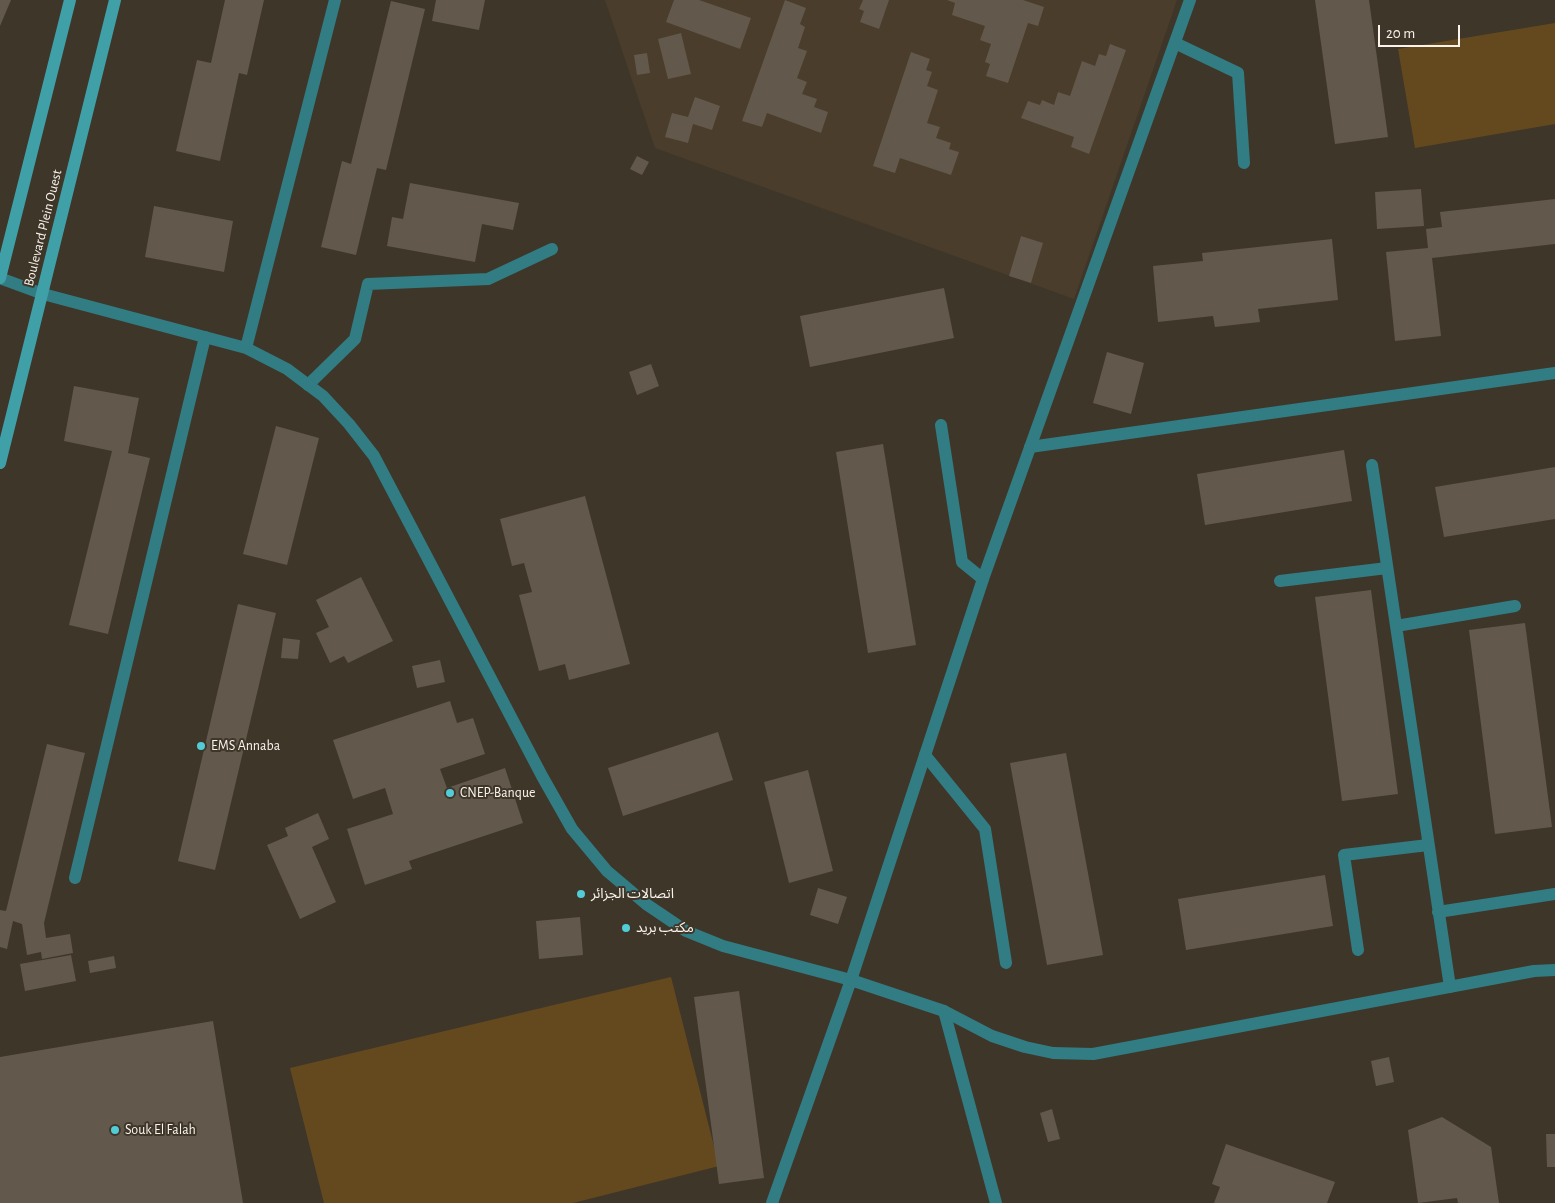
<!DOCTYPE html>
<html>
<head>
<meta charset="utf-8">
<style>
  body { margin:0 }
  #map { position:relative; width:1555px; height:1203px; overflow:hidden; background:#3f362a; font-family:"Alegreya Sans",sans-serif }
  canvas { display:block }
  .scale { position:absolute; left:1378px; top:25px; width:82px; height:22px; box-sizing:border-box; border:2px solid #f9f3eb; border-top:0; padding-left:6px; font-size:15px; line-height:18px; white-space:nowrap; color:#f9f3eb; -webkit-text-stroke:4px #3f362a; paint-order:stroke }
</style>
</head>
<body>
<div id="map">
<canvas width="1555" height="1203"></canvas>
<div class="scale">20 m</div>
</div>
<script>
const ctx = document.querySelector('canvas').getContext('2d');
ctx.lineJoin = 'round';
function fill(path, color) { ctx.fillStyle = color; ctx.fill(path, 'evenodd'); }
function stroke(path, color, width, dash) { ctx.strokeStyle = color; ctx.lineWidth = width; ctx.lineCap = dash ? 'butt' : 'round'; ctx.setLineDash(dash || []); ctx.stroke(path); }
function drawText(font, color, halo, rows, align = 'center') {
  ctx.font = font + ' "Alegreya Sans","Noto Sans Arabic",sans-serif'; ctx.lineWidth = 4; ctx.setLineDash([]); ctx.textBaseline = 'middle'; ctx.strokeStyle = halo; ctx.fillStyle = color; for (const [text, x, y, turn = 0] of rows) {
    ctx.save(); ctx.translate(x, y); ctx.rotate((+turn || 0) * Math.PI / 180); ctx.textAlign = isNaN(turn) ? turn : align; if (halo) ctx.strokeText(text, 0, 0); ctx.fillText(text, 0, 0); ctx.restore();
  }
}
fill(new Path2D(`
  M605,0H1177L1074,299L655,148Z`), '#4a3d2b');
fill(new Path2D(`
  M1555,23V124L1415,148L1398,49Z
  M671,977L719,1166L573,1203H324L290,1068Z`), '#65491e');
fill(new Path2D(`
  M0,0H11L0,26Z
  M225,0H264L247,75L239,73L220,161L176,151L197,60L211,63Z
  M436,0H485L479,30L432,21Z
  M674,0H699L751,18L740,49L666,22Z
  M785,0L806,8L800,24L805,27L798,48L807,51L797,78L807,82L802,94L817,99L814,107L828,112L821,133L767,113L762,127L742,121Z
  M863,0H889L879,29L860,22L864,11L859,9Z
  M947,0H1023L1044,7L1038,26L1028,23L1008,83L986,76L990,64L985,62L991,44L980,40L985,26L952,15L955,3Z
  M1315,0H1369L1388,137L1335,144Z
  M391,1L425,9L386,170L377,168L356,255L321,247L342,161L351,164Z
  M681,33L691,74L668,79L658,39Z
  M1110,44L1126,50L1089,154L1071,147L1074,137L1021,118L1028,101L1040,105L1042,100L1054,105L1058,92L1070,96L1082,61L1095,66L1099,54L1106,56Z
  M911,52L930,59L926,70L932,72L927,86L938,90L927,123L940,127L936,138L951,143L949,149L959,152L951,175L900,158L895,173L873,166Z
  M647,53L650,73L637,75L634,55Z
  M695,97L720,106L712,130L693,124L688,143L665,137L672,113L688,117Z
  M637,156L649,162L642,175L630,169Z
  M410,183L519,203L513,230L482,224L475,262L387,246L392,217L403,219Z
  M1421,189L1424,226L1377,229L1375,192Z
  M1555,199V244L1432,258L1441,336L1395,341L1386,252L1428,248L1426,229L1442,227L1440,212Z
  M154,206L233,221L224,272L145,257Z
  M1021,236L1043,243L1031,283L1009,276Z
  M1332,239L1338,300L1258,309L1260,322L1215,327L1213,316L1158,322L1153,266L1203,261L1202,253Z
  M944,288L954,338L810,367L800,316Z
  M1107,352L1144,363L1131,414L1093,403Z
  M651,364L659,386L637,395L629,372Z
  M74,386L139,398L128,453L150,458L108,634L69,625L112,451L64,441Z
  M276,426L319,438L287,565L243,554Z
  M883,444L916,645L868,653L836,452Z
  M1344,450L1352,501L1205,525L1197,474Z
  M1555,467V519L1444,537L1435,487Z
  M585,496L630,664L569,680L565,664L539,671L519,595L532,592L524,563L512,566L500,519Z
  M361,577L393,641L348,663L344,656L330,663L316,633L329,627L316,600Z
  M1371,590L1398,794L1342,801L1315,597Z
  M238,604L276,613L215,870L178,861Z
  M1525,623L1552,827L1495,834L1469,630Z
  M283,638L300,640L298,659L281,658Z
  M440,660L445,682L417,688L412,666Z
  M450,701L457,723L473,718L485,754L440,769L447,788L505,768L523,823L409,861L412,869L365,885L347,829L393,814L385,788L353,799L333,740Z
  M718,732L733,780L623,816L608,768Z
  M47,744L85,753L44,923L46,938L70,934L73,953L42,959L41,952L27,955L22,924L13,921L7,949L0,947V910L6,911Z
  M1066,753L1103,955L1047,965L1010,763Z
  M808,770L833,871L789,883L764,782Z
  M318,813L329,839L312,847L336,902L300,919L267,845L288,836L285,828Z
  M1325,875L1333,926L1186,950L1178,899Z
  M818,888L847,897L838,924L810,915Z
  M580,917L583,955L539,959L536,921Z
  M71,955L76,981L25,991L20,964Z
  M114,956L116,968L90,973L88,961Z
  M739,991L764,1178L719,1184L694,997Z
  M213,1021L243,1203H0V1057Z
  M1389,1057L1394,1082L1376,1086L1371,1061Z
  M1052,1109L1060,1139L1048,1142L1040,1113Z
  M1442,1117L1491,1147L1499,1203H1458L1457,1198L1418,1203L1408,1130Z
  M1546,1134H1555V1167H1547Z
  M1226,1144L1335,1182L1327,1203H1214L1220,1187L1212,1184Z`), '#62584c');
stroke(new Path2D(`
  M1175,43L1238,73L1244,163
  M308,385L355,339L368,284L488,279L552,249
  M941,425L962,562L983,579
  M1030,447L1555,373
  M1372,465L1450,987
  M1280,581L1387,568
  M1396,626L1515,606
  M925,755L985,829L1006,963
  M75,878L205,337
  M1438,912L1555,894
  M1358,950L1344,855L1428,845
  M944,1011L996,1203`), '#317d83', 12);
stroke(new Path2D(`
  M0,278L43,294L246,348L287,369L323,396L349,424L374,456L542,776L572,829L607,871L646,904L686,931L723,946L851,980L944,1011L992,1036L1025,1047L1053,1053L1093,1054L1534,971L1555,970
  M246,348L335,0`), '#317d83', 12);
stroke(new Path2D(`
  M772,1203L851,980L983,579L1190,0`), '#317d83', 12);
stroke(new Path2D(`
  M0,278L70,0
  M0,463L115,0`), '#3fa0a8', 12);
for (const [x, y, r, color] of [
  [201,746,5,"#52ccd6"],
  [450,793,5,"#52ccd6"],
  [581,894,5,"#52ccd6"],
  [626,928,5,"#52ccd6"],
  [115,1130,5,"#52ccd6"]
]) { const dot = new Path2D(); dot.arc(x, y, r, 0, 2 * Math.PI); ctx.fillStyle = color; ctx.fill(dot); stroke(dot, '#3f362a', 2); }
drawText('14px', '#f9f3eb', '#3f362a', [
  ["Boulevard Plein Ouest",43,228,-76]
]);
drawText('14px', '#f9f3eb', '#3f362a', [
  ["EMS Annaba",211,746],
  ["CNEP-Banque",460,793],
  ["اتصالات الجزائر",591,894],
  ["مكتب بريد",636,928],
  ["Souk El Falah",125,1130]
], 'left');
</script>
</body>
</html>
